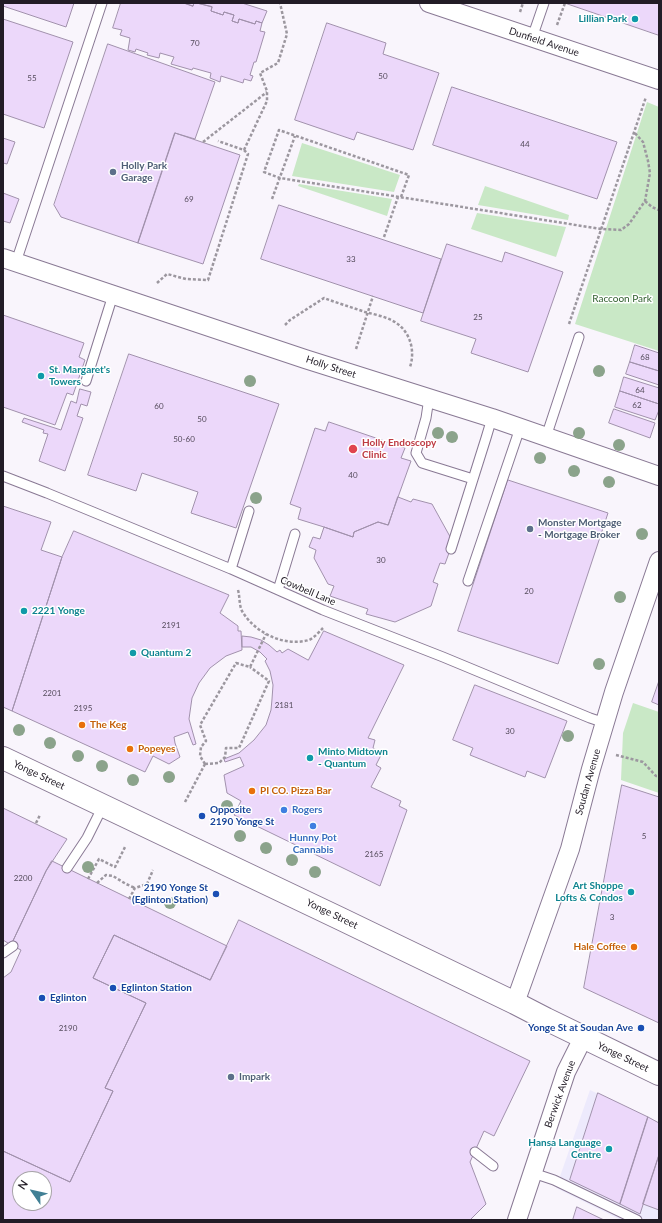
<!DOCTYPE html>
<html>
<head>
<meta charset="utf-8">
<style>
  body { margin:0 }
  #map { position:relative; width:662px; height:1223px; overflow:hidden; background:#f9f5fc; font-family:Lato,sans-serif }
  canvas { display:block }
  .frame { position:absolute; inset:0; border:4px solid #221c26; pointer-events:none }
  .north { position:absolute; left:12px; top:1171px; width:40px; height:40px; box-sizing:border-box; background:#fff; border:1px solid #a7a4a8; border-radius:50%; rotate:304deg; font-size:11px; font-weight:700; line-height:16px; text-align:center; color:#221c26 }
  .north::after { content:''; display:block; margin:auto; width:14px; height:18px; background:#418095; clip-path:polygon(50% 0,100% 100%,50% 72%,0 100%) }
</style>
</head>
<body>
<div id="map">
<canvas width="662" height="1223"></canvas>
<div class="frame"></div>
<div class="north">N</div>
</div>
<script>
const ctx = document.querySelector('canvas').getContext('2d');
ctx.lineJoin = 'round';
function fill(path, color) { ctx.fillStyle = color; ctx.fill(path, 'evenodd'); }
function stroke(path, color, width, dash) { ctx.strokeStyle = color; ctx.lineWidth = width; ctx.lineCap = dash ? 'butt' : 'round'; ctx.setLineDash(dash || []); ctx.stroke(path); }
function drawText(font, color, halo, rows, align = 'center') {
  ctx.font = font + ' Lato,sans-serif'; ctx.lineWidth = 3; ctx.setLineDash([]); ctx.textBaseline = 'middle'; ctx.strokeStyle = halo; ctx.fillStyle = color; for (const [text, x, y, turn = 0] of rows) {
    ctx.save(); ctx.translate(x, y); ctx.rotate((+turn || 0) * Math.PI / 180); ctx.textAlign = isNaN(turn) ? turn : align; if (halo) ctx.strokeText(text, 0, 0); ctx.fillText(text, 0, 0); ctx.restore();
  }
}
fill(new Path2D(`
  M590,1090L659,1123V1220H621L556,1188Z`), '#edeafc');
fill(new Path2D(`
  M647,102L659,107V351L575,324Z
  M302,143L400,175L394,192L292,176Z
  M299,184L392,199L387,216L298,186Z
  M485,186L569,215L568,220L478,205Z
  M477,213L566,227L556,257L471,229Z
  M633,703L659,712V793L621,780L623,733Z`), '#c9e8c6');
const building = new Path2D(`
  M3,3H74L66,27L3,6Z
  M121,3H184L193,6L194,3H197L212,7L211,11L223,15L224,12L234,15L232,21L238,23L239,19L255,24L256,21L262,23L260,31L265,32L256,62H254L250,75L253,76L251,81L244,79L243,83L221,76L220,82L210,78L211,73L193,68L192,70L171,64L174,57L160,53L159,58L147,55L148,53L136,49L135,52L128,50L130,38L120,35L122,30L113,28Z
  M184,3H194L193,6Z
  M197,3H242L267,11L262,23L256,21L255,24L239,19L238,23L232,21L234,15L224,12L223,15L211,11L212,7Z
  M565,3H659V35Z
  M3,19L73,42L44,128L3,114Z
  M327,23L386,43L383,54L439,73L413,150L357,132L354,140L295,120Z
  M108,44L215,82L195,139L175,133L138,243L61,217L54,205Z
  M452,87L617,142L597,199L433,145Z
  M175,133L240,155L203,264L138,243Z
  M3,138L15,142L7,164L3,163Z
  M3,193L19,199L10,223L3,221Z
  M279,205L441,259L423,313L261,259Z
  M447,244L502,262L505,252L563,272L528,372L471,353L476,339L421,321Z
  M3,315L84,343L79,357L85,360L73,395L67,393L55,425L3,407Z
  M635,345L659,353V371L630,362Z
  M129,354L279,404L236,528L191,513L198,492L142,473L136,491L88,475Z
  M630,362L659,371V385L626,374Z
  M624,377L659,388V404L620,391Z
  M80,389L91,392L87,406L81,404L77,416L83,418L65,471L39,461L48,434L43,433L44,430L22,422L24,418L61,430L71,401L76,403Z
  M620,391L659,404V410L655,420L615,407Z
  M614,409L655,423L650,438L609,423Z
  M329,422L405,448L401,458L411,461L388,525L378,522L354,532L353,537L324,527L298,519L301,508L290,504L315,428L325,431Z
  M508,480L608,513L558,664L458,631Z
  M398,497L411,502L413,499L432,504L453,542L445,564L440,563L433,582L438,584L431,606L395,622L366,614L368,609L330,596L334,586L328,584L314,558L316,550L309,547L313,537L320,539L324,527L353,537L354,532L378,522L388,525Z
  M3,506L51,522L41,550L62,557L12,711L3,707Z
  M74,531L229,595L220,613L238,626V631H241L242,650L226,656L210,668L199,683L192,698L189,719L196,744L193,745L188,732L174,737L175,743L180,757L169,764L153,756L145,772L12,711L62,557Z
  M324,631L404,665L368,738L375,740L373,748L382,753L376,765L381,768L371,787L401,801L399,806L407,810L380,886L234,815L241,801L227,793L224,775L244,766L240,757L225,762L224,759L239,753L254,740L266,725L271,710L272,699L273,685L270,671L265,661L267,659L260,652L251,647H242V636L251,637L261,640L269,645L277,652L280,650L282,653L288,649L308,660Z
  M659,681V705L652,702Z
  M475,685L567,721L545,778L527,771L525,777L470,755L473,748L453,740Z
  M622,785L659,797V1023L584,988Z
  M3,808L67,839L46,871L11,945L3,940Z
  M52,861L227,946L210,980L114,935L93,978L146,1003L105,1088L113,1091L70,1182L3,1151V978L11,972L21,950L11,945L46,871Z
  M239,920L530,1061L494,1136L484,1131L470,1162L486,1204L470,1220H3V1151L70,1182L113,1091L105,1088L146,1003L93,978L114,935L210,980ZM20,1179H44V1203H20Z
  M598,1093L648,1117L620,1204L570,1180Z
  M648,1117L659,1123V1155L640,1214L620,1204Z
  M659,1155V1210L643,1204Z
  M577,1207L604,1220H573Z`);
fill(building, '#ecd8fa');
stroke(building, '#a191ac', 1);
const service = new Path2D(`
  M532,38L544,3
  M16,262L102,3
  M86,381L113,295
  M429,398L426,418L416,453L422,463L473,479
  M546,437L579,337
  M3,476L47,493L231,569L323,610L443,657L590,718L605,723
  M451,549L486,438L492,418
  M231,569L249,511
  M468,581L520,428
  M278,590L295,534
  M67,868L87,838L103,806
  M3,953L13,946
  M475,1152L493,1166
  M533,1173L554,1180L637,1220`);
const minor = new Path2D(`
  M429,3L659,80
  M3,258L305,359L492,418L659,476
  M515,1003L570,849L591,769L614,692L659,561
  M517,1220L566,1072L583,1038`);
const primary = new Path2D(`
  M3,758L341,919L515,1003L546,1019L659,1074`);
stroke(service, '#897994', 11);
stroke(minor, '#897994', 20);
stroke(primary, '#897994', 24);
stroke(new Path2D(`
  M520,12L523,3
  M557,25L565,3
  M203,142L267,92
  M244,150L267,101V91L260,73L278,63L287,34L280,3
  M401,197L409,175L279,130L264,172L280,178L601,229L621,230L629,224L645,201L650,173L648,161L643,142L634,132
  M272,199L295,136
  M645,201L652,207L659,210
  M384,237L398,197
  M157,283L167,274L186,279L208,280L248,154L244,150L218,141
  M569,324L646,97
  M285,325L290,320L324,298C337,303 351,307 365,312C373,314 383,316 391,320C409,328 416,349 410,367
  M356,349L373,296
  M238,590C240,597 239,605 242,611C255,633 284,647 309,640C314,638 319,632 323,628
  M616,755L643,762L656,776H659
  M205,764L200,756L201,747L206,741L200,725L236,663L250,667L266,634
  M205,764L219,763L225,757L226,748H239L269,681L250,667
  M185,802L205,764
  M36,823L40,815
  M88,879L99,859L115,867L125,847
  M97,883L106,875L113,876L126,884L135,888
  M129,899L135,888L147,884L153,870`), '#9c979f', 2.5, [3, 2]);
stroke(service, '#fff', 9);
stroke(minor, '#fff', 18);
stroke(primary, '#fff', 22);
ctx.fillStyle = '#8ba38b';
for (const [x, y] of [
  [599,371],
  [250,381],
  [438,433],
  [579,433],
  [452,437],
  [619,445],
  [540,458],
  [574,471],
  [609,482],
  [256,498],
  [642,534],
  [620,597],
  [599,664],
  [19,730],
  [568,736],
  [50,743],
  [78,756],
  [102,766],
  [169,777],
  [133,780],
  [227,806],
  [240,836],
  [266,848],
  [292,860],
  [88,867],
  [315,872],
  [170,903]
]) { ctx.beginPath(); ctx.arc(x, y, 6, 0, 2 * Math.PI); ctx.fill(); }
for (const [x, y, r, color] of [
  [635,19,4,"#0f9aa8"],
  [113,172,4,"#5c6f8a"],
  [41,376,4,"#0f9aa8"],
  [353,449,5,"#e0444e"],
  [530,529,4,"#5c6f8a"],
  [24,611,4,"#0f9aa8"],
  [133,653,4,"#0f9aa8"],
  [82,725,4,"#e8710a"],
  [130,749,4,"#e8710a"],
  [310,758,4,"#0f9aa8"],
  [252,791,4,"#e8710a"],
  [284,810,4,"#3f7fe0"],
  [202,816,4,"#1a4fb4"],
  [313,826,4,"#3f7fe0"],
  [631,892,4,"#0f9aa8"],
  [216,894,4,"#1a4fb4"],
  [634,947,4,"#e8710a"],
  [113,988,4,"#1a4fb4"],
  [42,998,4,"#1a4fb4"],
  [641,1028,4,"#1a4fb4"],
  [231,1077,4,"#5c6f8a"],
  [609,1149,4,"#0f9aa8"]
]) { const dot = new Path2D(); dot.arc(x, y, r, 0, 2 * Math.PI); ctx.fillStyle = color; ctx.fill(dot); stroke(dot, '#fff', 1.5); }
drawText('8px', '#544b5b', null, [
  ["70",195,43],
  ["50",383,76],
  ["55",32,78],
  ["44",525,144],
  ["69",189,199],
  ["33",351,259],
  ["25",478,317],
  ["68",645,357],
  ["64",640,390],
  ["62",637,405],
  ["60",159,406],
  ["50",202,419],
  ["50-60",184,439],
  ["40",353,475],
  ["30",381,560],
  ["20",529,591],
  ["2191",171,625],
  ["2201",52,693],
  ["2181",284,705],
  ["2195",83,708],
  ["30",510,731],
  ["5",644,836],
  ["2165",374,854],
  ["2200",23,878],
  ["3",612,917],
  ["2190",68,1028]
]);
drawText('bold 10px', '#0d838f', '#fff', [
  ["Lillian Park",627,19,"right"],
  ["St. Margaret's",49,370],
  ["Towers",49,382],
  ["2221 Yonge",32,611],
  ["Quantum 2",141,653],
  ["Minto Midtown",318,752],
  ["- Quantum",318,764],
  ["Art Shoppe",623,886,"right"],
  ["Lofts & Condos",623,898,"right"],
  ["Hansa Language",601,1143,"right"],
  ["Centre",601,1155,"right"]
], 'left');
drawText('10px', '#221c26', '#fff', [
  ["Dunfield Avenue",544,42,18],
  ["Holly Street",331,367,18],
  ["Cowbell Lane",308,591,23],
  ["Yonge Street",39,775,25],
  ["Soudan Avenue",588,782,-74],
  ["Yonge Street",332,914,26],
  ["Yonge Street",623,1057,26],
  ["Berwick Avenue",560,1094,-70]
]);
drawText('bold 10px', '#4e5e75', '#fff', [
  ["Holly Park",121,166],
  ["Garage",121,178],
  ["Monster Mortgage",538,523],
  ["- Mortgage Broker",538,535],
  ["Impark",239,1077]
], 'left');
drawText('10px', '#31602f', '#fff', [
  ["Raccoon Park",622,299]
]);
drawText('bold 10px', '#be3a42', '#fff', [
  ["Holly Endoscopy",362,443],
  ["Clinic",362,455]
], 'left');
drawText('bold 10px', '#c56008', '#fff', [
  ["The Keg",90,725],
  ["Popeyes",138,749],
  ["PI CO. Pizza Bar",260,791],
  ["Hale Coffee",626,947,"right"]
], 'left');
drawText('bold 10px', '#164399', '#fff', [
  ["Opposite",210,810],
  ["2190 Yonge St",210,822],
  ["2190 Yonge St",208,888,"right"],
  ["(Eglinton Station)",208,900,"right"],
  ["Eglinton Station",121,988],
  ["Eglinton",50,998],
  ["Yonge St at Soudan Ave",633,1028,"right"]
], 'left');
drawText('bold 10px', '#366cbe', '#fff', [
  ["Rogers",292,810],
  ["Hunny Pot",313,838,"center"],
  ["Cannabis",313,850,"center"]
], 'left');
</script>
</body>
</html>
